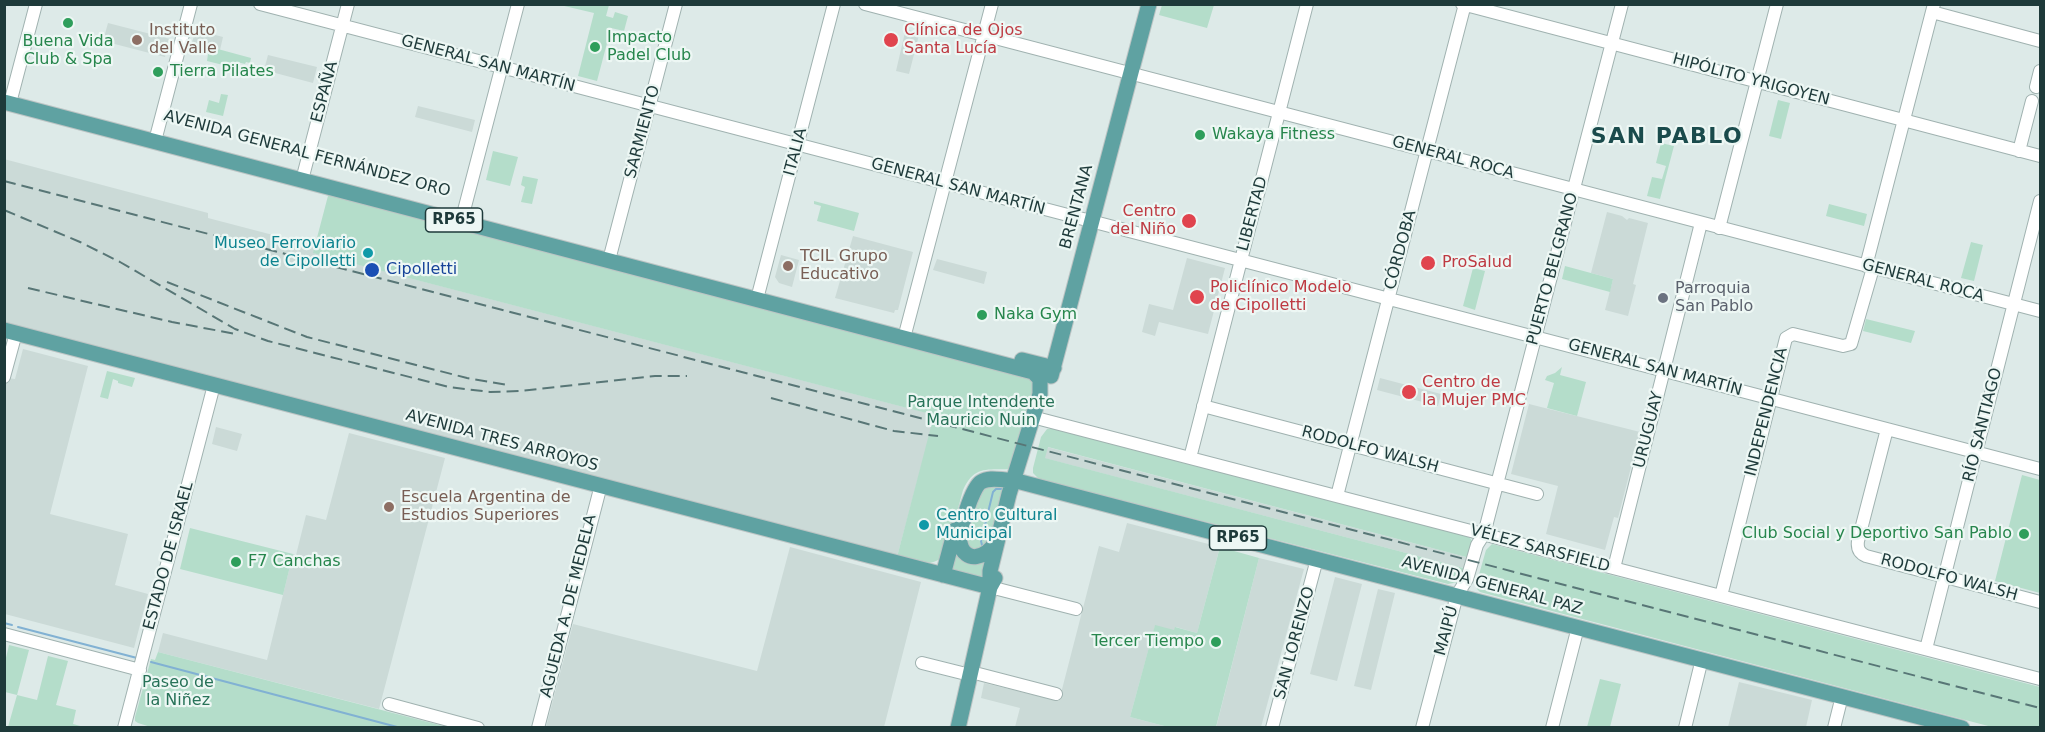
<!DOCTYPE html>
<html>
<head>
<meta charset="utf-8">
<style>
  body { margin:0 }
  #map { position:relative; width:2045px; height:732px; overflow:hidden; background:#ddeae8; font-family:"DejaVu Sans",sans-serif }
  canvas { display:block }
  .frame { position:absolute; inset:0; border:6px solid #1e3a3a; pointer-events:none }
</style>
</head>
<body>
<div id="map">
<canvas width="2045" height="732"></canvas>
<div class="frame"></div>
</div>
<script>
const ctx = document.querySelector('canvas').getContext('2d');
ctx.lineJoin = 'round';
function fill(path, color) { ctx.fillStyle = color; ctx.fill(path, 'evenodd'); }
function stroke(path, color, width, dash) { ctx.strokeStyle = color; ctx.lineWidth = width; ctx.lineCap = dash ? 'butt' : 'round'; ctx.setLineDash(dash || []); ctx.stroke(path); }
function drawText(font, color, halo, rows, align = 'center') {
  ctx.font = font + ' "DejaVu Sans",sans-serif'; ctx.lineWidth = 4.5; ctx.setLineDash([]); ctx.textBaseline = 'middle'; ctx.strokeStyle = halo; ctx.fillStyle = color; for (const [text, x, y, turn = 0] of rows) {
    ctx.save(); ctx.translate(x, y); ctx.rotate((+turn || 0) * Math.PI / 180); ctx.textAlign = isNaN(turn) ? turn : align; if (halo) ctx.strokeText(text, 0, 0); ctx.fillText(text, 0, 0); ctx.restore();
  }
}
fill(new Path2D(`
  M108,23L170,39L165,57L103,41Z
  M906,28L919,35L909,74L896,71Z
  M196,30L223,37L220,50L192,42Z
  M268,55L317,67L313,83L264,70Z
  M418,106L475,120L472,132L415,117Z
  M4,159L208,213V218L315,246L314,253L935,415L897,557L5,323Z
  M1607,212L1622,216L1627,220L1629,218L1648,223L1633,284L1636,285L1628,316L1605,310L1613,279L1591,273Z
  M853,236L913,252L898,310H895L894,313L835,298Z
  M781,255L799,260L792,287L779,283L775,277Z
  M1187,258L1225,268L1208,334L1159,322L1155,336L1142,332L1149,304L1173,310Z
  M937,259L987,272L984,284L933,270Z
  M23,349L88,366L50,514L128,534L115,585L148,594L134,648L5,614V388L7,378L15,379Z
  M1380,378L1441,394L1438,406L1377,390Z
  M1529,404L1640,432L1618,518L1614,517L1605,550L1546,534L1558,486L1511,474Z
  M216,427L242,434L237,451L212,444Z
  M349,433L445,458L379,709L158,652L163,633L267,660L293,554L296,555L306,515L326,520Z
  M1047,447L1470,558L1467,569L1044,458Z
  M1127,523L1220,547L1197,633L1176,627L1174,631L1155,626L1130,717L1168,727H1015L1020,708L981,698L984,683L1059,701L1099,546L1119,552Z
  M790,547L921,582L884,727H546L573,624L757,671Z
  M1259,558L1304,569L1261,727L1216,728Z
  M1335,577L1362,584L1337,681L1310,674Z
  M1378,589L1395,593L1371,690L1354,686Z
  M1739,682L1812,700L1806,727H1728Z`), '#cbdad7');
fill(new Path2D(`
  M560,5H609L606,16L613,18L615,12L628,16L624,31L611,28L597,81L578,76L594,13Z
  M1162,5V4L1214,5L1207,28L1159,15Z
  M192,42L251,58L250,63L246,62L245,64L237,62L235,68L207,61L208,54L191,47Z
  M221,94L228,95L223,116L206,112L209,100L219,103Z
  M1778,100L1790,103L1781,139L1769,136Z
  M1661,143L1674,146L1660,199L1647,196L1652,177L1662,179L1666,166L1656,163Z
  M493,151L518,157L510,186L486,180Z
  M523,176L538,179L532,204L521,202L525,187L521,185Z
  M329,192L1030,376L1037,383L1010,469C988,470 974,465 963,490L946,553C933,570 915,561 897,557L934,415L313,253Z
  M814,201L859,213L854,231L817,221L821,206L814,204Z
  M1829,204L1867,214L1864,226L1826,216Z
  M1971,242L1983,245L1974,281L1961,278Z
  M1565,266L1613,279L1610,292L1562,279Z
  M1473,268L1485,271L1475,310L1463,306Z
  M1866,319L1915,331L1911,343L1863,331Z
  M1562,367L1560,375L1586,382L1577,416L1547,408L1554,383L1545,380L1547,376L1555,373Z
  M107,371L135,378L132,387L118,383V381L113,379L108,399L100,397Z
  M1055,428L1467,536C1476,541 1472,549 1470,558L1048,447L1045,458L1467,569L1459,582L1448,584L1039,479L1033,473V468L1041,437L1047,429Z
  M2022,475L2040,480V593L1995,581Z
  M1004,484L993,541L973,551L964,542L978,488Z
  M190,528L293,554L283,595L180,569Z
  M956,543L985,558L984,576L979,577L952,569Z
  M1492,544L2040,687V727H1992L1480,592L1477,589L1476,585L1486,550Z
  M1220,547L1259,558L1216,727H1168L1130,717L1155,625L1174,630L1175,627L1197,633Z
  M9,645L29,650L17,695L37,700L48,656L68,661L56,705L76,710L73,724L84,727H8L17,695L5,692V662Z
  M158,652L447,727L154,728L138,723L135,721V717L151,659L155,660Z
  M1600,679L1621,684L1610,727H1587Z`), '#b4ddca');
stroke(new Path2D(`
  M985,546L982,545L981,541L993,492L996,489H1003
  M4,623L12,625
  M18,627L137,658
  M151,662L401,728`), '#81b1d3', 2);
const minor = new Path2D(`
  M260,4L2040,469
  M865,4L2040,311
  M1462,4L2040,156
  M1932,12L2040,41
  M2036,87L2040,71
  M10,103L36,4
  M155,141L191,4
  M2019,151L2032,101
  M302,180L348,4
  M461,222L518,4
  M1719,228L1777,4
  M609,260L676,4
  M1866,266L1934,4
  M757,299L834,4
  M904,338L992,4
  M4,377L16,333
  M1203,406L1537,494
  M1040,419L2040,679
  M1887,429L1858,541C1857,548 1859,553 1866,556L2040,602
  M1190,458L1307,4
  M1337,496L1465,4
  M1614,568L1701,223
  M990,587L1076,609
  M1721,596L1786,338L1793,334L1843,346L1851,344L1873,268
  M4,634L140,670
  M1926,649L2040,201
  M922,663L970,675
  M971,672L1056,694
  M389,704L478,728
  M124,728L214,385
  M538,728L601,485
  M1272,728L1317,559
  M1422,728L1457,595L1467,579L1477,545L1484,534L1622,4
  M1552,728L1578,627
  M1685,728L1702,659
  M1834,728L1842,696`);
const major = new Path2D(`
  M4,102L1033,372L1040,379V394L1009,494L990,571V587
  M4,330L990,587
  M1022,360L1054,368
  M1051,376L1149,4
  M995,543C987,557 965,565 960,543C958,533 972,487 981,482C991,476 1002,481 1013,480L1962,728
  M943,575L955,530
  M958,728L990,587L995,578`);
stroke(minor, '#a0b2b0', 14);
stroke(major, '#bcc4c4', 17);
stroke(minor, '#fff', 12);
stroke(major, '#5fa2a2', 15);
stroke(new Path2D(`
  M4,181L2040,708
  M4,210L80,242L120,262L235,329L268,341L449,387L490,392L520,391L655,376H687
  M167,282L307,337L467,378L508,385
  M28,288L172,322L236,334
  M771,398L894,431L938,436`), '#587676', 2, [12, 6]);
for (const [x, y, r, color] of [
  [68,23,6,"#2e9e5b"],
  [137,40,6,"#8d6e63"],
  [891,40,8,"#e0444e"],
  [595,47,6,"#2e9e5b"],
  [158,72,6,"#2e9e5b"],
  [1200,135,6,"#2e9e5b"],
  [1189,221,8,"#e0444e"],
  [368,253,6,"#0f9aa8"],
  [1428,263,8,"#e0444e"],
  [788,266,6,"#8d6e63"],
  [372,270,8,"#1a4fb4"],
  [1197,297,8,"#e0444e"],
  [1663,298,6,"#6b7280"],
  [982,315,6,"#2e9e5b"],
  [1409,392,8,"#e0444e"],
  [389,507,6,"#8d6e63"],
  [924,525,6,"#0f9aa8"],
  [2024,534,6,"#2e9e5b"],
  [236,562,6,"#2e9e5b"],
  [1216,642,6,"#2e9e5b"]
]) { const dot = new Path2D(); dot.arc(x, y, r, 0, 2 * Math.PI); ctx.fillStyle = color; ctx.fill(dot); stroke(dot, '#edf7f4', 2); }
for (const [x, y, w] of [
  [454,220,57],
  [1238,538,57]
]) { const box = new Path2D(); box.roundRect(x - w / 2, y - 12, w, 24, 4.5); ctx.fillStyle = '#edf7f4'; ctx.fill(box); stroke(box, '#1e3a3a', 1.5); }
drawText('bold 15px', '#1e3a3a', null, [
  ["RP65",454,220],
  ["RP65",1238,538]
]);
drawText('16px', '#785e54', '#edf7f4', [
  ["Instituto",149,31],
  ["del Valle",149,49],
  ["TCIL Grupo",800,257],
  ["Educativo",800,275],
  ["Escuela Argentina de",401,498],
  ["Estudios Superiores",401,516]
], 'left');
drawText('16px', '#be3a42', '#edf7f4', [
  ["Clínica de Ojos",904,31],
  ["Santa Lucía",904,49],
  ["Centro",1176,212,"right"],
  ["del Niño",1176,230,"right"],
  ["ProSalud",1442,263],
  ["Policlínico Modelo",1210,288],
  ["de Cipolletti",1210,306],
  ["Centro de",1422,383],
  ["la Mujer PMC",1422,401]
], 'left');
drawText('16px', '#27864d', '#edf7f4', [
  ["Impacto",607,38],
  ["Padel Club",607,56],
  ["Buena Vida",68,42,"center"],
  ["Club & Spa",68,60,"center"],
  ["Tierra Pilates",170,72],
  ["Wakaya Fitness",1212,135],
  ["Naka Gym",994,315],
  ["Club Social y Deportivo San Pablo",2012,534,"right"],
  ["F7 Canchas",248,562],
  ["Tercer Tiempo",1204,642,"right"]
], 'left');
drawText('16px', '#1e3a3a', '#edf7f4', [
  ["GENERAL SAN MARTÍN",488,64,15],
  ["HIPÓLITO YRIGOYEN",1751,80,15],
  ["ESPAÑA",325,92,-75],
  ["SARMIENTO",643,132,-75],
  ["ITALIA",796,152,-75],
  ["AVENIDA GENERAL FERNÁNDEZ ORO",307,154,15],
  ["GENERAL ROCA",1453,158,15],
  ["GENERAL SAN MARTÍN",958,187,15],
  ["BRENTANA",1077,207,-75],
  ["LIBERTAD",1253,214,-75],
  ["CÓRDOBA",1401,250,-75],
  ["PUERTO BELGRANO",1553,269,-75],
  ["GENERAL ROCA",1923,281,15],
  ["GENERAL SAN MARTÍN",1655,368,15],
  ["INDEPENDENCIA",1767,412,-76],
  ["RÍO SANTIAGO",1983,425,-76],
  ["URUGUAY",1649,430,-76],
  ["AVENIDA TRES ARROYOS",502,441,15],
  ["RODOLFO WALSH",1370,450,15],
  ["VÉLEZ SARSFIELD",1540,549,15],
  ["ESTADO DE ISRAEL",169,556,-75],
  ["RODOLFO WALSH",1949,578,15],
  ["AVENIDA GENERAL PAZ",1492,586,15],
  ["AGUEDA A. DE MEDELA",569,606,-76],
  ["MAIPÚ",1447,631,-75],
  ["SAN LORENZO",1295,643,-75]
]);
drawText('16px', '#0d838f', '#edf7f4', [
  ["Museo Ferroviario",356,244],
  ["de Cipolletti",356,262],
  ["Centro Cultural",936,516,"left"],
  ["Municipal",936,534,"left"]
], 'right');
drawText('16px', '#164399', '#edf7f4', [
  ["Cipolletti",386,270]
], 'left');
drawText('16px', '#5b616d', '#edf7f4', [
  ["Parroquia",1675,289],
  ["San Pablo",1675,307]
], 'left');
drawText('16px', '#277258', '#edf7f4', [
  ["Parque Intendente",981,403],
  ["Mauricio Nuin",981,421],
  ["Paseo de",178,683],
  ["la Niñez",178,701]
]);
ctx.letterSpacing = '1.5px';
drawText('bold 22px', '#1a4b4c', '#edf7f4', [
  ["SAN PABLO",1667,137]
]);
ctx.letterSpacing = '0px';
</script>
</body>
</html>
